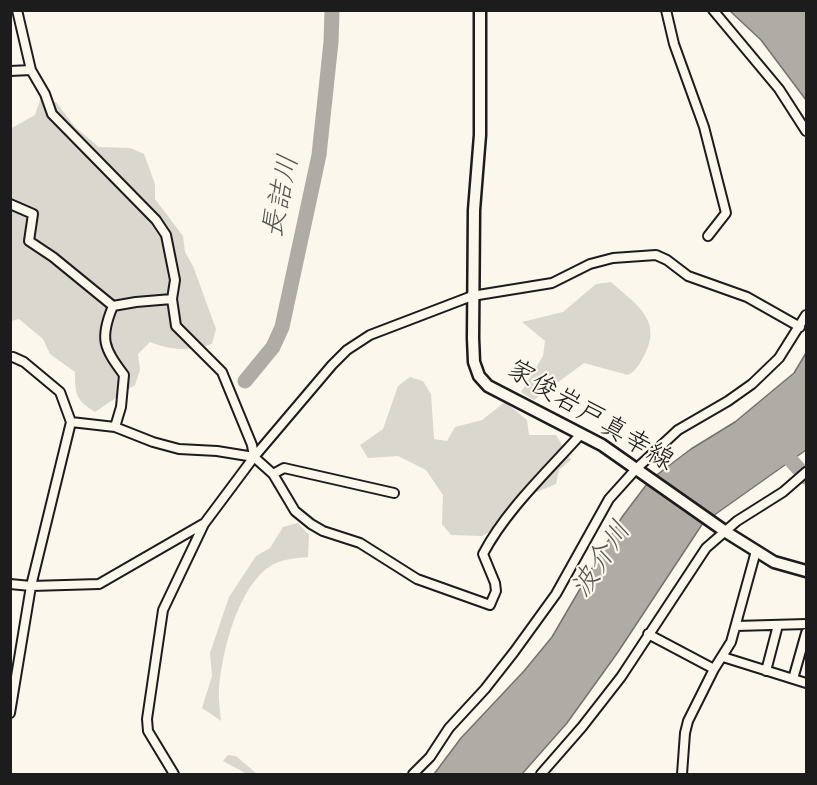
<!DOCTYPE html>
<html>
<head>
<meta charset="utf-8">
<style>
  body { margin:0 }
  #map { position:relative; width:817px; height:785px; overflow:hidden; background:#fbf7ec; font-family:"Indie Flower",sans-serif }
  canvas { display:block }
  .frame { position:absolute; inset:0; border:12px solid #1c1c1c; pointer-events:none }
</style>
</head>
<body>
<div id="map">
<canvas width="817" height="785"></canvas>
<div class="frame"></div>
</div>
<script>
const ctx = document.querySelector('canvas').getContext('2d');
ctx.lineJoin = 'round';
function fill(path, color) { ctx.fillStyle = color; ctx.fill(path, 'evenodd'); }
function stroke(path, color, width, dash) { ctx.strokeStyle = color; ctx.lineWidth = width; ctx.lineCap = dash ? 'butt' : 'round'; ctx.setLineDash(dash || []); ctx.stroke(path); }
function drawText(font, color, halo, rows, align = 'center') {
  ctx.font = font + ' "Indie Flower","Klee One",sans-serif'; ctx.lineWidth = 4.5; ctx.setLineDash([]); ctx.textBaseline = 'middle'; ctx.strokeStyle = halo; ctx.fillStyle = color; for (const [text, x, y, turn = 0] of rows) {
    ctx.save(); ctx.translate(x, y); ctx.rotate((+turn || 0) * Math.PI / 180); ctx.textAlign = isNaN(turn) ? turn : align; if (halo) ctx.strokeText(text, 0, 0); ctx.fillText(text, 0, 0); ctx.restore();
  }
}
fill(new Path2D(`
  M40,100L56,102L75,127L99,147L130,148L144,154L155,184V199L183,236L185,252L193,266L216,329L212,344C190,351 172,351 150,342L138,354L140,370L135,385L95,412C76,400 75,395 75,372L50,354L43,339L19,319L11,321L10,129L35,115Z
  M611,282C634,303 663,319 645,354C640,363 637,370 628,375L584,363L534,400L521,392L543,356L545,341L522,322L563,312L596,284Z
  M410,377L423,381L431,394L434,439L447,441L455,427L482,420L505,402L527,420L529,435H556L571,460L559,470L556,484L513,502L495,529L482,536L451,535L442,524L443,495L426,470L398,456L368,458L360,445L383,429L398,386Z
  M298,523L309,535L308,557C296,558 283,559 272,565C238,585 222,652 219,688C218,699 220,710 221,721L202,708L212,676L210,653L229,597L256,556L270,548L283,527Z
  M228,755L236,756L257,774H247L223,761Z`), '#dad7ce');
const water = new Path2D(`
  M730,11H806V100L761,40Z
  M806,353V450L703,523L618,652L567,723L522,774H434L461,738L524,671L552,637L622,517L650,480L691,449L735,422L794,373Z`);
fill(water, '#afaca5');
stroke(water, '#74726e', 1.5);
stroke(new Path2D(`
  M245,381L273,347L282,327L319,155L331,42L332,10
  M778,446L806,477`), '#afaca5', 15);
const street = new Path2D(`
  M17,10L31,70L45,94L52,114L156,220L166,235L175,280L172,299L176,326L222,372L252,445L254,457
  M666,10L674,44L704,127L726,213L708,236
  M713,10L779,89L806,131
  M10,71L31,70
  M10,204L33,214L29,241L53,257L113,306
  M113,306C99,339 104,348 124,375L121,407L115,427
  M113,306L136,302L172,299
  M13,357L24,362L60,392L71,422
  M273,474L284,468L394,493
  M10,584L31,586L99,584L203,524
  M736,626L806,624
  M648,634L714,669
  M723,657L806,683
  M766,671L778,625
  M793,679L806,633
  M10,713L31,586L71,422L115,427L153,442L179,449L217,451L254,457L273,474L295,511L311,524L323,531L360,543L417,579L490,605L496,591L495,583L483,554C506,510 548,471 581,434
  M174,774L148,731L147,719L163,610L204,524L254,457L332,365L347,350L370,335L472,296L552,283L590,264L613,258L656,255L667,260L688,276L747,297L800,327
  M413,774L430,757L449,728L485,689L514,652L556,594L609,499L636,469L678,430L728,401L752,384L779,358L806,315
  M541,774L582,727L621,677L706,548L737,521L783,492L806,472
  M682,774L685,733L688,721L714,669L731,642L756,551`);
const secondary = new Path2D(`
  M480,10V135L474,210L473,338L474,362L479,376L488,386L602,445L726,532L774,562L806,571`);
stroke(street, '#1c1c1c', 12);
stroke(secondary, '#1c1c1c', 15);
stroke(street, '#fbf7ec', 8);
stroke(secondary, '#fbf7ec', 10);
drawText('27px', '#1c1c1c', '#fbf7ec', [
  ["家俊岩戸真幸線",589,418,31]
]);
drawText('italic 28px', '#575653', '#fbf7ec', [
  ["長詰川",284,197,-78],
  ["波介川",604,561,-57]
]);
</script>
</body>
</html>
